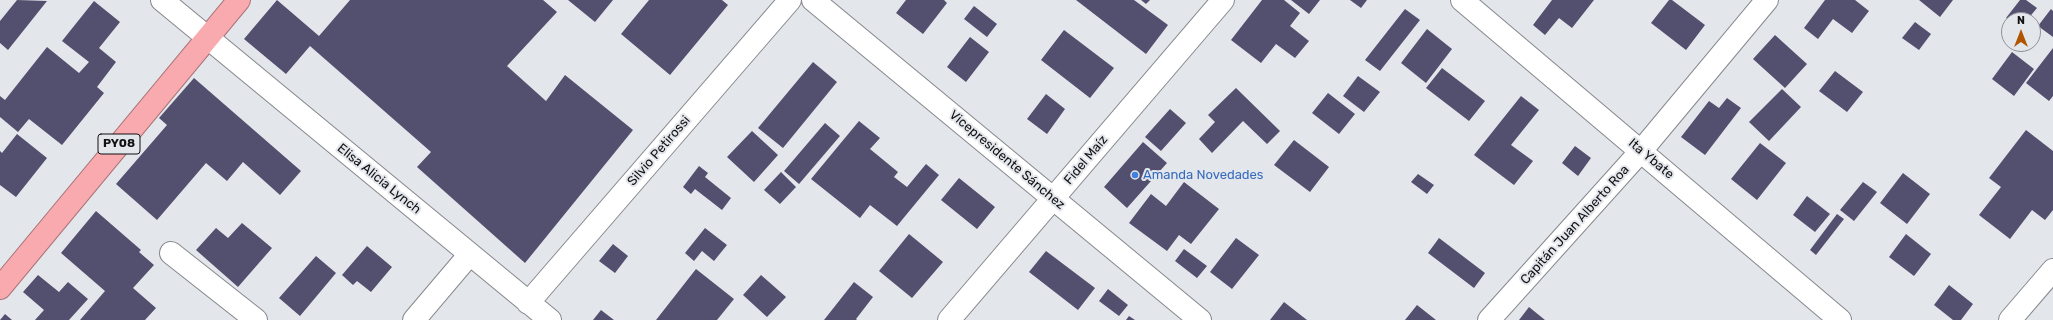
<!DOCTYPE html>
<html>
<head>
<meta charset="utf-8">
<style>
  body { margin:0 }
  #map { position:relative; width:2053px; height:320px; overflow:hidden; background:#e3e6eb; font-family:Rubik,sans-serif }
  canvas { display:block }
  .north { position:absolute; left:2001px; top:12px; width:40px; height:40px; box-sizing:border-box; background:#e3e6eb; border:1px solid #8f9195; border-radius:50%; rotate:0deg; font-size:11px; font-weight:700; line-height:16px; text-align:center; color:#111113 }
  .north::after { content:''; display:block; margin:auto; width:14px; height:18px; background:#b15400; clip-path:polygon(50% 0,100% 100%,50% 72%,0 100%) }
</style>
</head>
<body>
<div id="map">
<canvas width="2053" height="320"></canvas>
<div class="north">N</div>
</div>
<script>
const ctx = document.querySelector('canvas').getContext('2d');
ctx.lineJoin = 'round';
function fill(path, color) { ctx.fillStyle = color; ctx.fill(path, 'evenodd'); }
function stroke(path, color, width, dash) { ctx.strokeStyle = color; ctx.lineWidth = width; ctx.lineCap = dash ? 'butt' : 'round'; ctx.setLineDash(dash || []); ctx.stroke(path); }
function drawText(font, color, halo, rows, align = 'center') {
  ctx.font = font + ' Rubik,sans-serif'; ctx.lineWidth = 4; ctx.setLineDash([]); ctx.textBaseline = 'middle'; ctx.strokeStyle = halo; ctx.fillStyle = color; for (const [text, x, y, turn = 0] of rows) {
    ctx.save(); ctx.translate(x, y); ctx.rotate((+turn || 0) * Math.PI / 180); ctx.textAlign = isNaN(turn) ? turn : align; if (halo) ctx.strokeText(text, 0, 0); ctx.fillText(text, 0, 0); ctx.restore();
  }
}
fill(new Path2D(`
  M17,0L47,1L8,50L0,43V21Z
  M277,0L319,36L350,0H543L557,12L507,66L546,101L565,75L633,130L525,263L417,167L431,152L310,46L286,74L244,39Z
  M568,0H613L595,22Z
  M649,0H722L728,5L670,75L621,34Z
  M906,0H944L947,3L923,34L896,13Z
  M1076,0H1134L1168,25L1146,54Z
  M1141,0H1150L1146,4Z
  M1262,0H1284L1300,13L1290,26L1309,41L1295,58L1276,44L1261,63L1231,40Z
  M1291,0H1320L1309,14Z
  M1350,0H1367L1361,8Z
  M1552,0H1594L1572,28L1559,18L1545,35L1533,25Z
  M1669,0H1672L1705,25L1686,50L1651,23Z
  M1825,0H1855L1869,11L1852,33L1833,19L1818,39L1804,28Z
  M1919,0H1953L1940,17Z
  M2020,0H2026L2037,8L2027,20H2009L2006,18Z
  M94,1L120,22L99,48L116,62L97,87L104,93L62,145L29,119L18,132L0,117V96L5,100L47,47L79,73L89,62L62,41Z
  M974,6L997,24L987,37L964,19Z
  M1405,9L1420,20L1380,71L1365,60Z
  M2051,9L2053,11V37L2038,26Z
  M1915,22L1931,34L1919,50L1902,38Z
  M1427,29L1452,49L1426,83L1401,63Z
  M1064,30L1114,68L1090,98L1041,60Z
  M1775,35L1807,64L1785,88L1753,59Z
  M970,37L989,52L966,82L947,67Z
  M2053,48V96L2049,101L2026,83Z
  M2012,52L2034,69L2014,96L1992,79Z
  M813,62L837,82L783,148L758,128Z
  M1442,68L1485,101L1469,121L1426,88Z
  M1835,71L1863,92L1847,112L1819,91Z
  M1358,76L1380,92L1364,112L1343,96Z
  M194,78L301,171L280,195L243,162L227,181L206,163L157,220L116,184L167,125L159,118Z
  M1236,88L1280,131L1267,144L1243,121L1212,153L1199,139L1215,122L1208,115Z
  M1782,89L1801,107L1769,141L1749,122Z
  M1328,93L1355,114L1339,134L1312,113Z
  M1046,94L1065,109L1047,134L1027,119Z
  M1521,96L1539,110L1511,145L1533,161L1514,185L1474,155Z
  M1727,98L1741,108L1705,155L1681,137L1709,101L1719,108Z
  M1170,109L1186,123L1161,151L1145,137Z
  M859,121L880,138L870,149L898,172L894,177L907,187L926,164L939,175L897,226L870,205L860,218L811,179Z
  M825,123L840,136L799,184L784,171Z
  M2026,130L2053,151V210L2045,220L2032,210L2010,239L1979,215L2001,187L1989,178Z
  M752,131L778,155L754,182L727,157Z
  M17,134L47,158L16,197L0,185V151L2,153Z
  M1294,140L1329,167L1310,192L1274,165Z
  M1143,142L1167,163L1127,208L1104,187Z
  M1760,143L1786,163L1757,200L1731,179Z
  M1575,146L1591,158L1578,176L1562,163Z
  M699,166L708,173L705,177L731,198L722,210L695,189L691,194L683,187Z
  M781,172L796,187L780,204L764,190Z
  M1903,173L1930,194L1907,224L1880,203Z
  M1418,174L1434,185L1427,194L1411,182Z
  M959,178L995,207L977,229L941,200Z
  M1184,182L1219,209L1191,244L1179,235L1167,251L1129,223L1151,194L1166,206Z
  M1863,182L1877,192L1854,221L1840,210Z
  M1807,196L1830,214L1815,232L1793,215Z
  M96,211L141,250L139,252L154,265L133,288L156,308L145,320H80L105,291L61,253Z
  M1837,214L1844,219L1816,255L1810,250Z
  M242,223L272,248L238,287L196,250L216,228L228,238Z
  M705,228L727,245L714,261L702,251L694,261L685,253Z
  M909,234L943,262L912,298L879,271Z
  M1906,234L1931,254L1914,276L1889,257Z
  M1236,238L1259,255L1232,289L1210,272Z
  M1439,238L1485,273L1474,288L1428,253Z
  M613,244L628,256L615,273L599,261Z
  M367,246L392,267L371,292L357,281L353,285L342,275Z
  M1184,249L1207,266L1197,278L1175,261Z
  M1046,251L1095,288L1078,310L1029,272Z
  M316,256L336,273L300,316L279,298Z
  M696,269L734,299L717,320H656Z
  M38,275L59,292L68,282L88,299L69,320H35L44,310L23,292Z
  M761,275L786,297L767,317L743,295Z
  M854,282L873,297L856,319L857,320H824Z
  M1949,285L1973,304L1961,320H1953L1934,305Z
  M1108,289L1128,305L1119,316L1099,301Z
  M1284,302L1307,320H1270Z
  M1417,305L1436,320H1405Z
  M1529,307L1545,320H1519Z
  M601,310L614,320H593Z
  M5,314L12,320H0Z
  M1129,316L1135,320H1126Z`), '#534f6f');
const street = new Path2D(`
  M162,0L550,320
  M813,0L1200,320
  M1462,0L1840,320
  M171,253L256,320
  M528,303L790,0
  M414,320L470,254
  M949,320L1223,0
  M1489,320L1641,151L1767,0
  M2010,320L2053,270`);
const highway = new Path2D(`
  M0,288L239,0`);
stroke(street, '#86888d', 24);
stroke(highway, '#a87478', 24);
stroke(street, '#fff', 22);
stroke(highway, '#f9aaae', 22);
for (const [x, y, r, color] of [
  [1135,175,4,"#3f7fe0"]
]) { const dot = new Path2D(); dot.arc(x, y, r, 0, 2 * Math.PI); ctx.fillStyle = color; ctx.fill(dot); stroke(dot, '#e3e6eb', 1.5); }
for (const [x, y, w] of [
  [119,144,42]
]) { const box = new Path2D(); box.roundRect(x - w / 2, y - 10, w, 20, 3); ctx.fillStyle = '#e3e6eb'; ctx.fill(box); stroke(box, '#111113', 1); }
drawText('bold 12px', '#111113', null, [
  ["PY08",119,144]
]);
drawText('13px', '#111113', '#e3e6eb', [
  ["Silvio Petirossi",659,151,-49],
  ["Ita Ybate",1651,159,40],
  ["Vicepresidente Sánchez",1007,160,40],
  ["Fidel Maíz",1086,160,-50],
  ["Elisa Alicia Lynch",379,179,39],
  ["Capitán Juan Alberto Roa",1575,225,-48]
]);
drawText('13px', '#366cbe', '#e3e6eb', [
  ["Amanda Novedades",1143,175]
], 'left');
</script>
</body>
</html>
